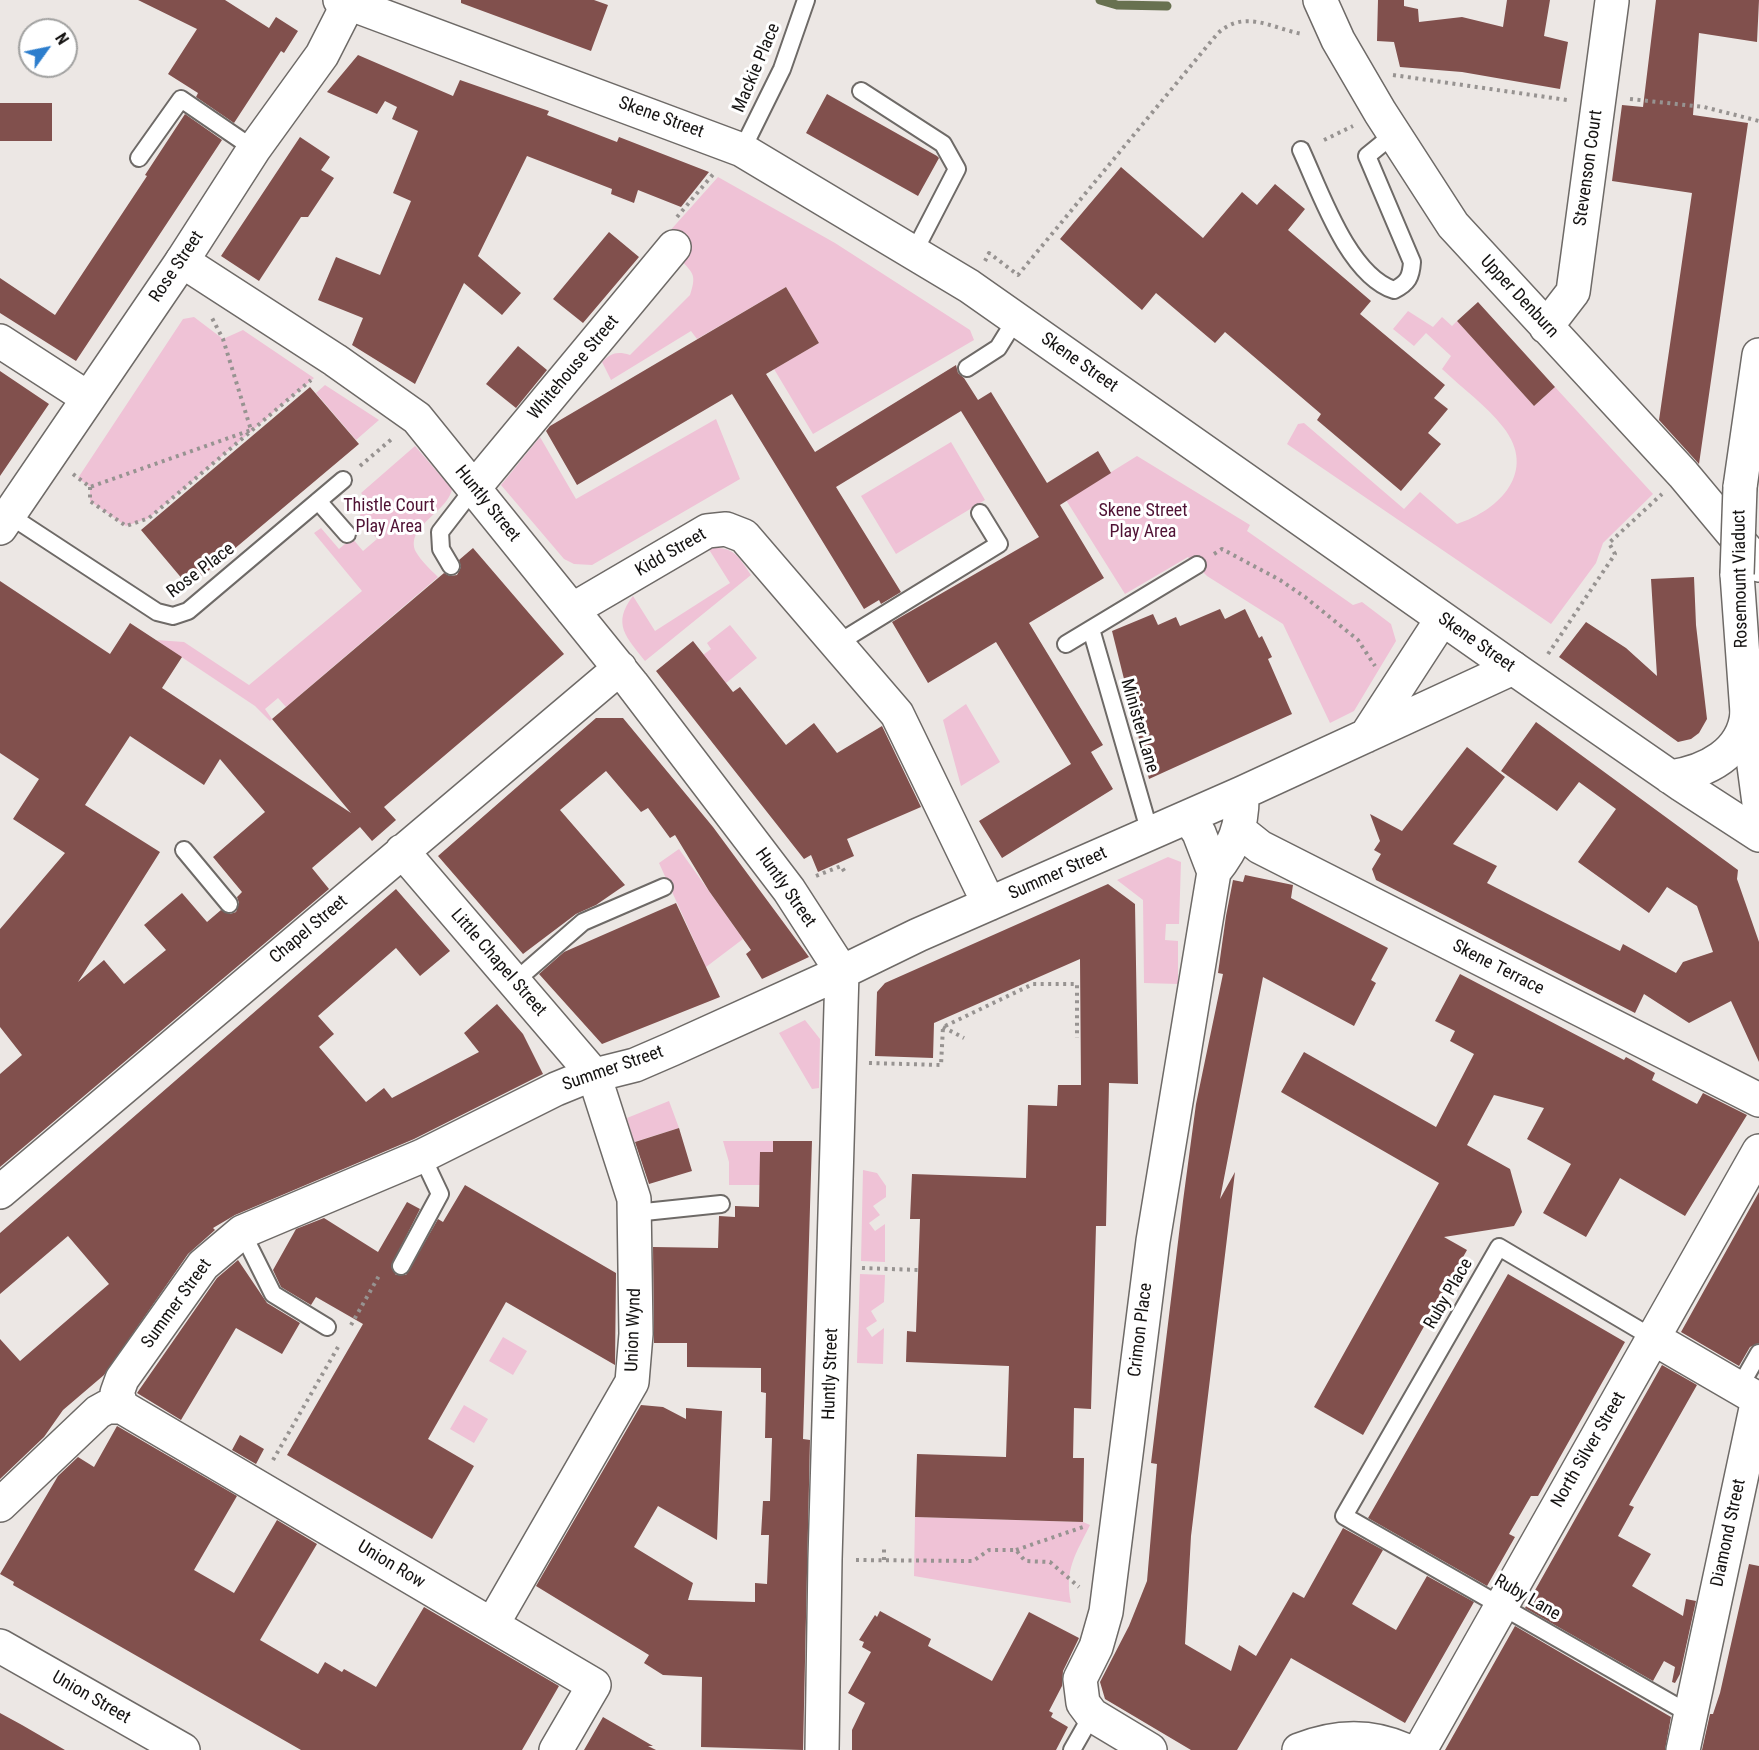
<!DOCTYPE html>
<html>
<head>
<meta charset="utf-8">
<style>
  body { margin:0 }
  #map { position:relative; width:1759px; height:1750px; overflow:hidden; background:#ece7e4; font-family:"Roboto Condensed",sans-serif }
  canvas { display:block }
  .north { position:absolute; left:18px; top:18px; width:60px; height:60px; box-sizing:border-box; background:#fff; border:2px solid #a1a1a0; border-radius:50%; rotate:57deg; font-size:16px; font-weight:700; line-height:24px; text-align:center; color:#151312 }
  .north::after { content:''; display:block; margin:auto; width:21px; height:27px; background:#2d7ecd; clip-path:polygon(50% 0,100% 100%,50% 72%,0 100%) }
</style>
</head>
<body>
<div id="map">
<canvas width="1759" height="1750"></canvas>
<div class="north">N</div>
</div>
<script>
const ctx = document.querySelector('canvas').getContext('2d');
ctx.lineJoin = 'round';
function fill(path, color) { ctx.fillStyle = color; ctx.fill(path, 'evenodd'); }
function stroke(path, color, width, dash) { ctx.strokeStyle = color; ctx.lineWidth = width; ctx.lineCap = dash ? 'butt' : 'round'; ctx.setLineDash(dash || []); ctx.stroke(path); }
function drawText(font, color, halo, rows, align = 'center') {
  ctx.font = font + ' "Roboto Condensed",sans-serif'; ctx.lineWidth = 6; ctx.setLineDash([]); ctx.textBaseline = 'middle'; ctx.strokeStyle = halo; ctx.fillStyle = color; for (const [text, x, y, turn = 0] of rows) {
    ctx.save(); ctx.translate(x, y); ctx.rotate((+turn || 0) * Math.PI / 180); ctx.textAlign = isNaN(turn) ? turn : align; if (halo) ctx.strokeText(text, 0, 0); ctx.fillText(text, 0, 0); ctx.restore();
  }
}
fill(new Path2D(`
  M718,177L835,243L970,330L974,340L813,434L774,369L819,343L786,287L697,339L691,331L611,380L602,362C611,353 617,351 630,355L690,295C698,272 691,273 678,256C674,250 671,241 668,233Z
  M1408,311L1433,327L1442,317L1452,326L1457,321L1534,406L1555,387L1653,494L1603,543L1596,563L1551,624L1287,444L1298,424L1304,423L1404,509L1420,492L1457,524C1500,510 1538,471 1503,427C1487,406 1462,388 1442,369L1451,356L1426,333L1414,346L1393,329Z
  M194,317L223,339L243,330L314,378L149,518L126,526L90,501V487L78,478L183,319Z
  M325,385L379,420L356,440L316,393Z
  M716,419L740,479L592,565L574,564L564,559L501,485L540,437L576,499Z
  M951,442L985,500L896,554L861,496Z
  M415,446L452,489C448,512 404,527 416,552C421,561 431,570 438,577L286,707L278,698L265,709L272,719L270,721L255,706L156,640L184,642L249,685L362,591L314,533L321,528L339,549L352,538L363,551L377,539L360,516L362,507L368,501L361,493Z
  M1137,456L1250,525L1247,531L1353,605L1362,602L1391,624L1396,641L1354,711L1330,723L1283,624L1207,576L1188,557L1125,594L1066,500Z
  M708,548C734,546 738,556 751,575L645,661C627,638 611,624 633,596L655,631L730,583Z
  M730,625L757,658L726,683L703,655L711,649L707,643Z
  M966,704L1000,762L961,786L943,720Z
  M679,849L743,939L706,967L659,863Z
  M1168,857L1181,862L1179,924H1166L1165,940L1178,941V984L1144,983L1143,900L1117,880Z
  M805,1020L820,1039L819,1088L812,1089L779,1033Z
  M669,1101L679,1128L634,1142L627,1118Z
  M723,1141H773V1152H760V1166L773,1185H729V1162Z
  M863,1170L877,1173L886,1186V1197L873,1206L880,1215L869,1223L875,1231L885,1224V1262L861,1261Z
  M860,1274L885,1275L884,1302L871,1311L877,1321L866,1328L872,1337L884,1328L883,1364L857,1363Z
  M503,1337L527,1351L513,1375L489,1361Z
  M464,1405L488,1419L474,1443L450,1429Z
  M915,1517L1083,1522L1090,1525C1076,1554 1064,1569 1071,1603L914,1576Z`), '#efc2d6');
stroke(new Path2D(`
  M1100,0L1117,5L1167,6`), '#687150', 9);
fill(new Path2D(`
  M138,0H225L269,28L276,17L298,31L284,53L281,51L234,123L196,97L198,93L168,74L197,29Z
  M461,0H594L608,5L591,51L461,3Z
  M1378,0H1404V6L1418,9L1419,22L1462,17L1503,27L1507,0H1550L1544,36L1568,42L1560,89L1462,72L1400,67L1394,42L1377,41Z
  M1656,0H1759L1757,42L1699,33L1693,115L1748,123L1699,464L1659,420L1692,193L1612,181L1622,105L1643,107Z
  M358,55L453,96L460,80L549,111L547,115L617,142L619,137L709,172L681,207L638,190L634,203L611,194L612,189L527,156L478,256L521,293L502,315L464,283L415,384L352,345L363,318L318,300L336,257L380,275L411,201L393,193L418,131L392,119L397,107L385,101L377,114L327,92Z
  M827,94L937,156L939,158L918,196L806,133Z
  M0,103H52V141H0Z
  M185,114L222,140L76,361L0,313V278L55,315L147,176L145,175Z
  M300,137L330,157L321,170L334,178L308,217H301L259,281L221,256Z
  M1121,167L1203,238L1242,192L1257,205L1275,184L1305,209L1288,230L1371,301L1360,314L1445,385L1434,398L1448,409L1428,433L1441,444L1401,491L1317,420L1321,414L1225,332L1215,343L1156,293L1142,310L1060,239Z
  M609,232L639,257L583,323L553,299Z
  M786,287L819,343L766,374L815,452L956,365L958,373L964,378L978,400L991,392L1047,483L1098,451L1111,473L1060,505L1104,578L1029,623L1103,745L1091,752L1113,789L1002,858L979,821L1071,764L996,642L928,683L892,622L1039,537L961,411L836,487L901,592L881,604L879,600L864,609L732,394L577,485L546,431L550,426Z
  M1478,302L1555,387L1534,406L1457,321Z
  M518,346L547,370L516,408L486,384Z
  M0,371L49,404L0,476Z
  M310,387L359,444L189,587L141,530Z
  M473,548L564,654L384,807L396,820L372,841L360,827L312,868L329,889L0,1167V1074L22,1055L0,1027V929L65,853L13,819L39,779L0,753V581L110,654L130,623L182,657L162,688L351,813L272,719L444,573L450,576L457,575L461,567L459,560ZM130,736L204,785L220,759L265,812L213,857L242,892L237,897L239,903L236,912L230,914L221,910L207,922L182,893L144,925L166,950L124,984L104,960L78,982L160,852L85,805Z
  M1694,577L1696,625L1707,719L1699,733L1691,739L1678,742L1559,657L1586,622L1626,648L1657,676L1651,579Z
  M1220,609L1225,619L1245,609L1259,638L1262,636L1272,657L1268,659L1292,714L1149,779L1112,631L1153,614L1158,625L1176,617L1180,626Z
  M693,641L733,692L740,687L786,745L814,723L837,753L882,726L921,807L847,839L854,856L818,872L811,855L804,859L656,671Z
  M596,718H623L713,827L809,957L762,979L746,954L751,950L709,891L675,835L670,838L648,808L641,812L606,771L560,810L625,885L596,905L576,914L523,954L438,856Z
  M1536,722L1738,870L1737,879L1759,942V1062L1731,1001L1689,1023L1644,994L1635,1013L1376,880L1372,869L1381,854L1374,850L1380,841L1370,814L1402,831L1467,747L1505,777L1453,844L1497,866L1487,883L1620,951L1623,944L1676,973L1683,962L1713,952L1697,906L1667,887L1649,913L1578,862L1616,809L1579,782L1557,811L1501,771Z
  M1245,875L1293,885L1291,898L1388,948L1371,980L1376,983L1354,1026L1263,977L1220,1199L1235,1172L1191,1536L1185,1644L1231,1671L1239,1645L1256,1656L1293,1592L1304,1598L1343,1528L1383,1550L1352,1604L1396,1630L1427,1576L1474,1602L1405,1723L1291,1658L1237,1750H1191L1105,1699L1100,1682L1129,1626L1147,1581L1157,1464L1151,1463L1183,1201L1196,1104L1223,974L1218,973L1226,916L1233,880L1243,882Z
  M1108,884L1135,904L1138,1084L1109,1083L1106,1226H1096L1091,1409L1074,1408L1073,1458H1084L1083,1522L915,1517L917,1454L1006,1457L1009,1366L906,1362L907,1331L916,1332L920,1219H910L912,1174L1026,1178L1028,1105L1057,1106L1058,1085H1081L1080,959L934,1023L933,1058L875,1056L877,992L885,983Z
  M396,889L450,951L420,976L396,948L318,1016L334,1034L319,1047L366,1102L384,1088L392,1098L479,1052L464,1033L497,1004L523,1034L543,1074L414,1139L235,1215L213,1228L215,1230L188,1254L104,1375L63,1410L44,1437L0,1479V1339L20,1361L109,1284L68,1236L0,1294V1233Z
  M676,903L720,997L602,1044L539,974L564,952Z
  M1460,974L1624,1060L1626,1057L1655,1073L1652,1080L1697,1104L1703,1093L1747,1115L1685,1216L1620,1178L1586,1237L1543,1213L1571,1164L1527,1139L1544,1108L1494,1095L1467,1145L1510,1169L1522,1212L1514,1226L1444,1237L1467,1250L1363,1435L1314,1407L1439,1183L1281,1092L1304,1052L1436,1127L1474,1054L1450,1041L1455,1031L1435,1021Z
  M679,1128L692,1171L649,1184L635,1142Z
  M773,1141H812L803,1439L810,1440L803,1750L701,1747L702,1677L663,1675L644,1663L649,1655L536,1586L641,1405L663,1407L686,1419V1408L722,1411L717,1540L658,1506L634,1547L693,1583L688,1600L755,1602V1583L767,1584L769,1535H761L763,1501H770L772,1438H765L766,1393L761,1392V1368L687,1367V1343H654L653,1247L718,1248L719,1216L735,1217V1206L759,1207L760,1152H773Z
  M465,1185L616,1273L615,1365L506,1302L428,1439L474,1466L432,1539L287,1455L363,1324L316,1297L311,1305L281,1287L273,1270L296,1229L324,1218L378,1252L407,1202L420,1209L391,1266L396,1275H406L438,1219L443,1222Z
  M1759,1192V1343L1750,1347L1739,1366L1681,1332Z
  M238,1260L267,1303L300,1323L282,1354L236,1328L181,1420L137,1393L217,1278Z
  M1508,1274L1625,1342L1538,1496H1531L1509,1534L1515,1537L1487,1586L1368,1518Z
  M1662,1365L1697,1385L1629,1505L1634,1507L1618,1536L1651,1554L1632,1586L1683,1616L1686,1599L1696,1601L1680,1674L1675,1683L1672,1682L1675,1667L1664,1661L1653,1681L1525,1608Z
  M117,1426L237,1496L194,1570L234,1593L277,1520L317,1544L260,1640L318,1674L325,1662L342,1672L344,1669L376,1687L424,1607L559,1686L522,1750H301L13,1585L14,1582L0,1574L58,1476L78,1457L94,1467Z
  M240,1435L264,1449L256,1464L232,1450Z
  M1749,1564L1759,1566V1750H1702L1710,1714H1713L1720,1693Z
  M880,1611L931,1639L928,1646L992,1681L1029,1612L1079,1638L1063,1671L1062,1686L1049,1711L1053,1713L1051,1717L1068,1727L1056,1750H852V1730L865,1703L848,1693L871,1652L862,1647L864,1642L859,1640L875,1615L877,1617Z
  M1515,1626L1671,1717L1665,1750H1445Z
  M0,1713L22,1725L65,1750H0Z
  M603,1717L653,1746H648L656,1750H584Z`), '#81504d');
const service = new Path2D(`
  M861,91L943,144L957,169L914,252
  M742,150L782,69L806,0
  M1301,150C1320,191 1348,275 1394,290C1408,283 1411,277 1412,262L1367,156L1394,134
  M139,158L181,99L254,149
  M967,368L998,348L1016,319
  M318,501L347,534
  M9,515L157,612L173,616L188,611L343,480
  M451,566L441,549L440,532L474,488
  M1091,629L1150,833
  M838,643L999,544L980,513
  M1066,644L1197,565
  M184,850L229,904
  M514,982L583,922L664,887
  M635,1213L721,1204
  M242,1232L273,1294L327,1327
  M401,1266L440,1194L422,1156
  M1653,1338L1499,1247L1344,1516L1690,1714
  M1739,1388L1759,1353
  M1072,1750L1092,1715`);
const minor = new Path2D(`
  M1320,0L1338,40L1380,112L1453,225L1683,474L1759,565
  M182,261L335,360L417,418L632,684L789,890L842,972L825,1559L822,1750
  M1546,327L1573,292L1612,1
  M0,341L88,398
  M474,488L674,247
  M572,610L707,531L726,529L744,536L897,714L989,904
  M1366,736L1442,619
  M1188,817L1199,833L1214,872
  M1240,831L1260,847L1759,1100
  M402,851L594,1075L634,1199L636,1334L632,1382L492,1625
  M0,1192L620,668
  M1653,1338L1758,1399L1683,1750
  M122,1407L117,1393L122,1379L203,1265L242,1232L422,1156L556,1089L583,1078L635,1065L672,1049L842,972L918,935L1242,793L1513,668
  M0,1505L98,1412L107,1407H122L594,1685L556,1750
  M1150,1750L1092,1715L1083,1703L1080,1679L1096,1647L1106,1612L1153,1241L1214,872C1234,847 1243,826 1242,793
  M1299,1750C1334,1736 1370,1734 1405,1750
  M1420,1750L1759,1151`);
const tertiary = new Path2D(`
  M1740,487L1759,355
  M0,528L182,261L254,149L322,55L350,0
  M1737,574L1747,713L1759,803
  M0,1646L183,1750`);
const primary = new Path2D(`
  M340,0L742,150L969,286L1513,668L1682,785L1759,835
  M1670,777C1706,772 1744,753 1747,713`);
stroke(service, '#6e6a67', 20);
stroke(minor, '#6e6a67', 36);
stroke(tertiary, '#6e6a67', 36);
stroke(primary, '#6e6a67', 36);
stroke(new Path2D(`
  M1393,75L1567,100
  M1630,99L1704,107L1759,121
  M1324,140L1353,126
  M677,217L715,172
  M985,261L989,253L1018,275L1218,33C1245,9 1271,28 1302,34
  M360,466L393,438
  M73,474L90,487L251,430L223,339L212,318
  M90,487V501L126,526L149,518L311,380
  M1214,554L1222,549L1280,580L1305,597L1358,640L1375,666
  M1548,654L1615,554L1609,543L1662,494
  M816,876L841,866L846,874
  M943,1027L964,1038
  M869,1063L941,1065L943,1027L1033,984H1077V1038
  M862,1268L918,1270
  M351,1325L380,1274
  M273,1460L338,1347
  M1016,1550L1086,1526
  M856,1560L973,1561L989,1550H1016L1025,1561L1050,1562L1079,1587
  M884,1560V1547`), '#979391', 4, [3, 4.5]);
stroke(service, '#fff', 16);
stroke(minor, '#fff', 33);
stroke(tertiary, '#fff', 33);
stroke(primary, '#fff', 33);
const tertiaryBridge = new Path2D(`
  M1737,574L1740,487`);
stroke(tertiaryBridge, '#6e6a67', 36, []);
stroke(tertiaryBridge, '#fff', 33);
drawText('18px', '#151312', '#fff', [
  ["Mackie Place",757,68,-67],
  ["Skene Street",661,118,20],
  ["Stevenson Court",1589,168,-82],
  ["Rose Street",177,267,-56],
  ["Upper Denburn",1519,297,47],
  ["Skene Street",1079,363,35],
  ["Whitehouse Street",574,368,-50],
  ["Huntly Street",487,504,51],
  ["Kidd Street",671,553,-30],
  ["Rose Place",201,571,-37],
  ["Rosemount Viaduct",1741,579,-91],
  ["Skene Street",1476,643,35],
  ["Minister Lane",1139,726,74],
  ["Summer Street",1058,874,-24],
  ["Huntly Street",785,888,55],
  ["Chapel Street",309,930,-40],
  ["Little Chapel Street",498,963,49],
  ["Skene Terrace",1498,968,27],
  ["Summer Street",613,1069,-19],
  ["Ruby Place",1449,1294,-60],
  ["Summer Street",177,1304,-54],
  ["Union Wynd",634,1330,-88],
  ["Crimon Place",1141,1330,-83],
  ["Huntly Street",831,1374,-88],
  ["North Silver Street",1589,1450,-60],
  ["Diamond Street",1729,1533,-78],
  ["Union Row",391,1565,31],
  ["Ruby Lane",1527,1598,30],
  ["Union Street",91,1698,30]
]);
drawText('18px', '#4f1234', '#fff', [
  ["Thistle Court",389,506],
  ["Play Area",389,527],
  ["Skene Street",1143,511],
  ["Play Area",1143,532]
]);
</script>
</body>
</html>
